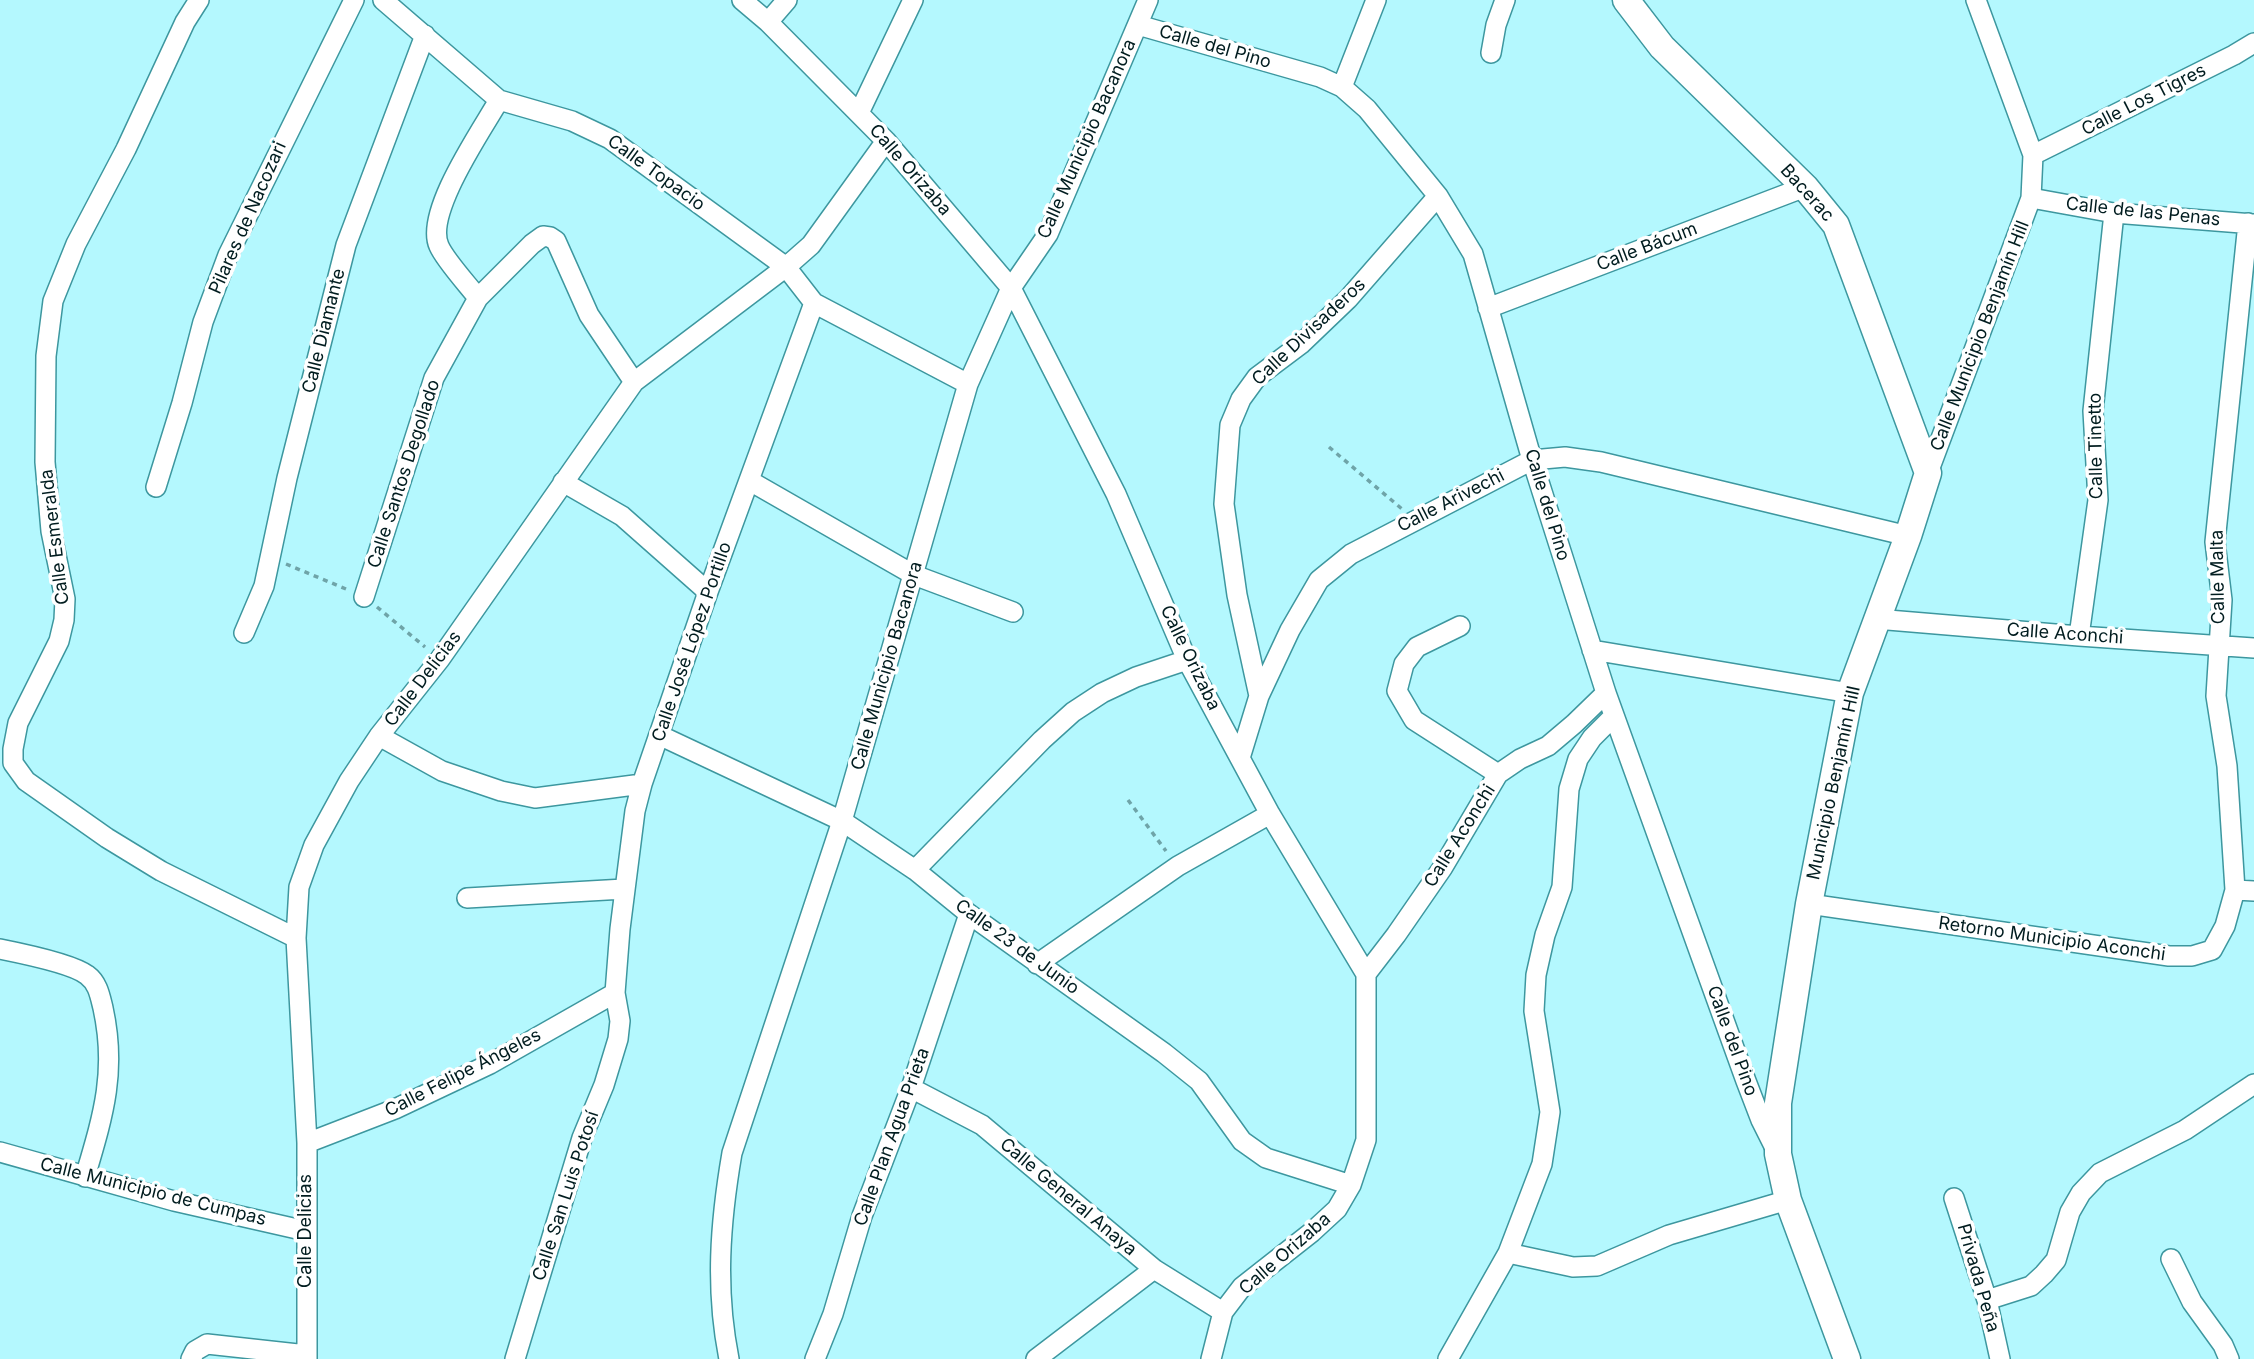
<!DOCTYPE html>
<html>
<head>
<meta charset="utf-8">
<style>
  body { margin:0 }
  canvas { display:block; background:#b4f8fe }
</style>
</head>
<body>
<canvas width="2254" height="1359"></canvas>
<script>
const ctx = document.querySelector('canvas').getContext('2d');
ctx.lineJoin = 'round';
function stroke(path, color, width, dash) { ctx.strokeStyle = color; ctx.lineWidth = width; ctx.lineCap = dash ? 'butt' : 'round'; ctx.setLineDash(dash || []); ctx.stroke(path); }
function drawText(font, color, halo, rows, align = 'center') {
  ctx.font = font + ' Inter,sans-serif'; ctx.lineWidth = 7; ctx.setLineDash([]); ctx.textBaseline = 'middle'; ctx.strokeStyle = halo; ctx.fillStyle = color; for (const [text, x, y, turn = 0] of rows) {
    ctx.save(); ctx.translate(x, y); ctx.rotate((+turn || 0) * Math.PI / 180); ctx.textAlign = isNaN(turn) ? turn : align; if (halo) ctx.strokeText(text, 0, 0); ctx.fillText(text, 0, 0); ctx.restore();
  }
}
const street = new Path2D(`
  M199,0L185,22L126,149L76,244L53,301L46,356L45,462L51,531L65,599L64,620L59,641L18,723L13,749V763L26,781L107,838L161,871L296,938
  M383,0L499,100L572,121L610,139L786,267L814,303L968,384
  M742,0L768,22L886,141L1011,288L1116,494L1187,660L1270,814L1366,974V1140L1351,1185L1337,1209L1312,1232L1242,1287L1223,1312L1211,1359
  M768,22L787,0
  M1138,25L1320,77L1342,87L1367,109L1438,196L1473,254L1532,460L1606,693L1746,1081L1761,1120L1776,1150
  M1491,53L1496,25L1505,0
  M1342,87L1376,0
  M859,113L913,0
  M2033,155L2234,55L2254,43
  M2031,198L2114,213L2254,224
  M478,298C468,285 445,260 439,246C424,213 482,130 499,100
  M1488,308L1805,187
  M1928,473L2031,198L2033,155L1976,0
  M750,481L914,575L1013,612
  M563,482L622,516L708,592
  M156,487L182,403L203,322L228,255L354,0
  M364,597L434,378L478,298L532,244L543,236L550,237L556,241L589,315L634,382
  M1876,619L2079,636L2254,648
  M1460,626L1417,647L1404,664L1397,691L1414,720L1498,774
  M244,633L264,586L287,478L346,245L425,35
  M2079,636L2098,500L2093,411L2114,213
  M1592,650L1850,693
  M1259,696L1237,595L1224,504L1230,425L1241,399L1257,377L1301,344L1348,299L1438,196
  M659,735L842,821L915,870L969,914L1164,1053L1199,1081L1242,1141L1266,1158L1351,1185
  M379,736L442,771L501,791L535,798L642,784
  M1240,758L1259,696L1290,630L1319,580L1351,554L1532,460L1565,457L1601,462L1908,536
  M915,870L1042,740L1073,712L1102,693L1136,677L1187,660
  M2235,890L2227,766L2216,696L2222,600L2215,542L2248,223
  M467,898L624,889
  M1809,904L2169,956H2192L2212,950L2225,926L2235,890L2254,891
  M0,949C20,953 73,964 87,975C98,983 100,996 103,1008C117,1072 103,1116 85,1177
  M1037,964L1178,866L1270,814
  M1366,974L1396,935L1443,867L1498,774L1520,759L1548,746L1574,724L1606,693
  M911,1088L982,1125L1154,1269L1223,1312
  M307,1143L395,1109L490,1064L615,993
  M0,1152L174,1201L306,1231
  M1954,1198L1987,1300L2000,1359
  M1508,1253L1573,1267L1597,1266L1669,1235L1788,1200
  M2171,1259L2192,1302L2223,1345L2229,1359
  M1987,1300L2031,1286L2044,1274L2056,1260L2070,1212L2081,1193L2100,1173L2185,1130L2254,1084
  M191,1359L195,1351L207,1344L307,1355
  M307,1359V1143L296,938L299,887L314,845L349,781L379,736L440,659L634,382L786,267L811,245L886,141
  M515,1359L582,1138L604,1085L618,1039L620,1021L615,993L620,929L635,811L642,784L708,592L814,303
  M729,1359C715,1289 720,1223 732,1153L842,821L968,384L1011,288L1048,234L1148,0
  M815,1359L833,1314L862,1216L911,1088L969,914
  M1036,1359L1154,1269
  M1448,1359L1508,1253L1542,1164L1550,1112L1534,1011L1536,975L1545,935L1562,887L1569,789L1578,759L1592,738L1614,716`);
const secondary = new Path2D(`
  M1626,0L1662,47L1805,187L1836,225L1928,473L1908,536L1850,693L1809,904L1778,1103V1154L1788,1200L1847,1359`);
stroke(street, '#3d979f', 22);
stroke(secondary, '#3d979f', 29);
stroke(new Path2D(`
  M1329,447L1402,509
  M286,564L346,589
  M377,607L425,647
  M1128,800L1166,851`), '#6fa4a8', 3.5, [5, 5]);
stroke(street, '#fff', 19);
stroke(secondary, '#fff', 26);
drawText('18px', '#011c1f', '#fff', [
  ["Calle del Pino",1215,47,16],
  ["Calle Los Tigres",2144,100,-27],
  ["Calle Municipio Bacanora",1087,139,-66],
  ["Calle Orizaba",910,170,49],
  ["Calle Topacio",656,173,36],
  ["Bacerac",1807,193,48],
  ["Calle de las Penas",2143,212,6],
  ["Pilares de Nacozari",248,218,-66],
  ["Calle Bácum",1647,247,-21],
  ["Calle Diamante",324,331,-76],
  ["Calle Divisaderos",1309,332,-43],
  ["Calle Municipio Benjamín Hill",1980,336,-69],
  ["Calle Tinetto",2096,446,-91],
  ["Calle Santos Degollado",404,474,-72],
  ["Calle Arivechi",1451,501,-27],
  ["Calle del Pino",1547,505,73],
  ["Calle Esmeralda",55,537,-97],
  ["Calle Malta",2218,577,-91],
  ["Calle Aconchi",2065,634,4],
  ["Calle José López Portillo",692,642,-71],
  ["Calle Orizaba",1190,658,64],
  ["Calle Municipio Bacanora",887,666,-74],
  ["Calle Delicias",423,679,-53],
  ["Municipio Benjamín Hill",1834,783,-78],
  ["Calle Aconchi",1460,836,-58],
  ["Retorno Municipio Aconchi",2052,939,8],
  ["Calle 23 de Junio",1017,947,36],
  ["Calle del Pino",1732,1041,70],
  ["Calle Felipe Ángeles",463,1073,-27],
  ["Calle Plan Agua Prieta",892,1137,-70],
  ["Calle Municipio de Cumpas",153,1192,14],
  ["Calle San Luis Potosí",566,1196,-72],
  ["Calle General Anaya",1068,1197,40],
  ["Calle Delicias",306,1231,-90],
  ["Calle Orizaba",1285,1254,-41],
  ["Privada Peña",1978,1278,74]
]);
</script>
</body>
</html>
